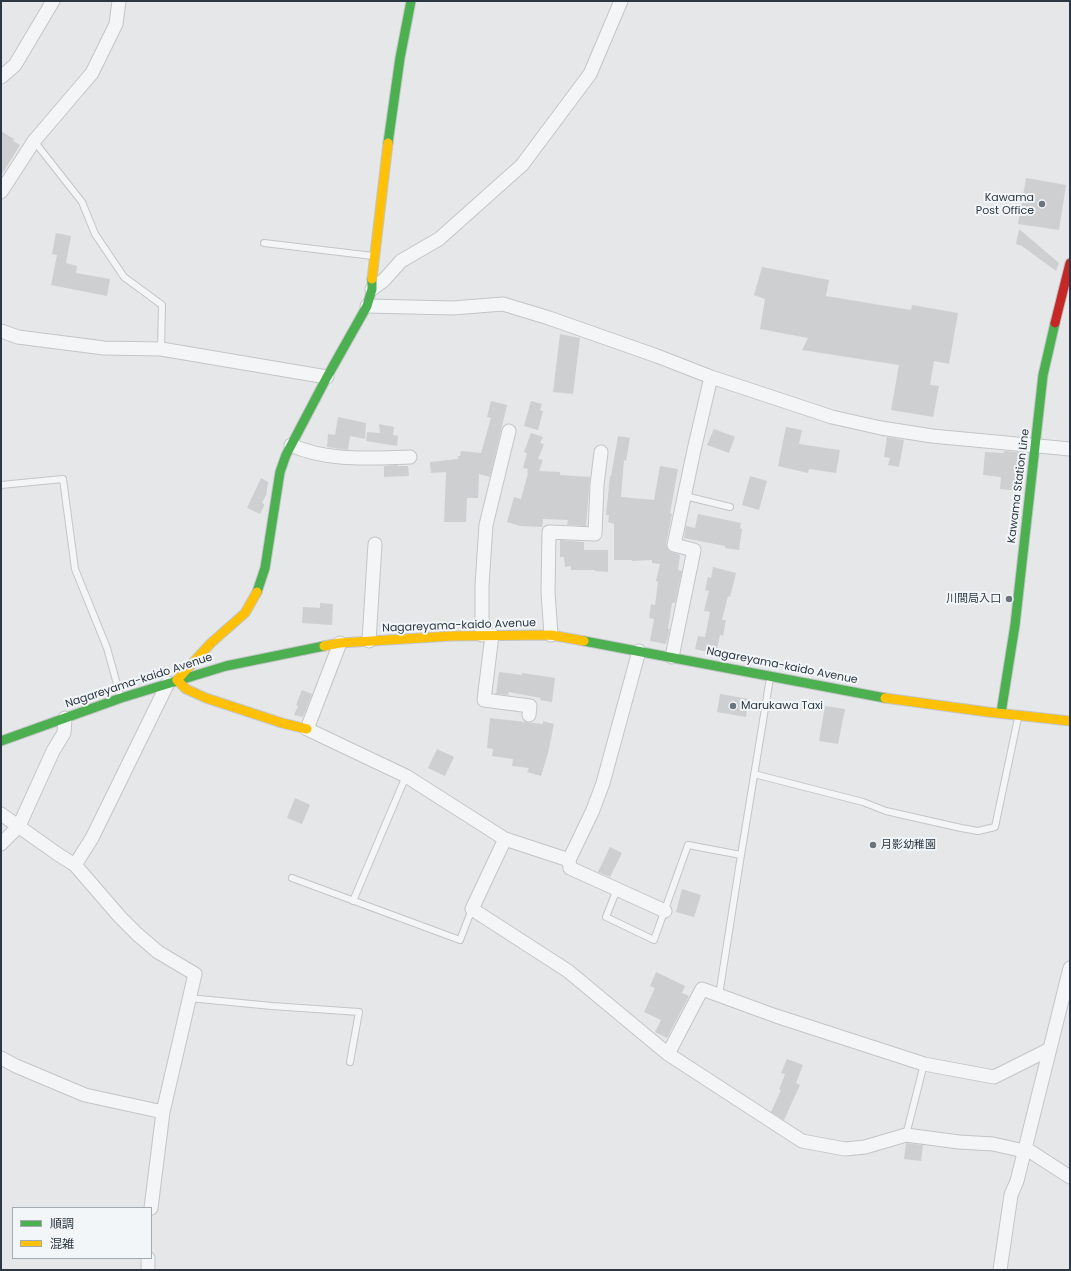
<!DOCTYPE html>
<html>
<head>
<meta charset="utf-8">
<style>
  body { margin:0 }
  #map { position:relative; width:1071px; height:1271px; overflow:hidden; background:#e5e7e9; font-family:Poppins,"Noto Sans JP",sans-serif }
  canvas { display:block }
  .frame { position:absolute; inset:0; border:2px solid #2b3743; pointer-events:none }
  .legend { position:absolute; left:12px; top:1207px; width:140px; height:52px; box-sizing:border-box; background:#f3f6f8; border:1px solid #a3aab0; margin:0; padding:5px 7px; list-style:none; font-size:12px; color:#2b3743 }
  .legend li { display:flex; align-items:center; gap:8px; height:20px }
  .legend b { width:20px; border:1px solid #a3aab0 }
</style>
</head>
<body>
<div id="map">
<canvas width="1071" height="1271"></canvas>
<div class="frame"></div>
<ul class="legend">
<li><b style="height:5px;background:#4caf50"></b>順調</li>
<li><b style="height:5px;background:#ffc107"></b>混雑</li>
</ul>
</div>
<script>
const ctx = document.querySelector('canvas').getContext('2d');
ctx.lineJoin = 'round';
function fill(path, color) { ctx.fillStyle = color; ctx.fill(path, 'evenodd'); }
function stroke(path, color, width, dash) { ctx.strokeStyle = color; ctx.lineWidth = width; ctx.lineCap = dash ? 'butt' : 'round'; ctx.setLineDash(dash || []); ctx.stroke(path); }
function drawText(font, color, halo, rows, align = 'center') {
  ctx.font = font + ' Poppins,"Noto Sans JP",sans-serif'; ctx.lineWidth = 4; ctx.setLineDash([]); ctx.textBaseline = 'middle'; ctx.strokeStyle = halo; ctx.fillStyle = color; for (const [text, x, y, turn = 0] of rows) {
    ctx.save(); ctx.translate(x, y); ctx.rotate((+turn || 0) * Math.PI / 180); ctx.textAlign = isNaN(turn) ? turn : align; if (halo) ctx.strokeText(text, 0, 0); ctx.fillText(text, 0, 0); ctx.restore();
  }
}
fill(new Path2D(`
  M1,131L14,139L13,141L20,145L1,176Z
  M1026,178L1066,185L1059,230L1018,224Z
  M1019,229L1059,263L1056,271L1022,246L1016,244Z
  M56,233L71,236L66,263L77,266L76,273L110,279L107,296L51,285L57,255L52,254Z
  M762,267L829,280L826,296L911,310L912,305L958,313L949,364L934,361L930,385L939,386L933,417L891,410L899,365L802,350L808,338L760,329L765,299L754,295Z
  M560,334L580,338L573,394L553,392Z
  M491,401L507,405L490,477L479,474L478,498H467L466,522H444L446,472L431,473L430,462L458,459V456H460L461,451L481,453L491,418L487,417Z
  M531,401L542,404L540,410L543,411L538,430L524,426Z
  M338,417L366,423L365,439L350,436L348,450L327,447L328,434L335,435Z
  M379,424L394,427L393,435L398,436L397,446L366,441L367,432L380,433Z
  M786,427L802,430L799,444L840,450L836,473L809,469L808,473L778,466Z
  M714,429L735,437L729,453L707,445Z
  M531,433L543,437L540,443L544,444L538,459L543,460L539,471L560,472V475L590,477L586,526L567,525L568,520L543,519L542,527L520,526L507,522L514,497L521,499L528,473L527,472L528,469L523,468L527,453L524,452Z
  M618,436L630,438L626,461L624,460L621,497L654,500L660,466L678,469L670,513L672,514L666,544L667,548L669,551L680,555L678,570L682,571L675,603H672L668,629H670L666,644L650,641L654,619L649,618L651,604L655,605L658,582L656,581L660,564L652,563V560L632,561V560H614V524L608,522L609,515H606L610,476H611Z
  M887,437L904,440L899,467L888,465L890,458L884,457Z
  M1004,451L1025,453L1020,491L1000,489L1001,477L983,475L985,452L1004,453Z
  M397,465V466H408L409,476L384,477V466Z
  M750,476L767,481L759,510L742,505Z
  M261,478L268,482L266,495L262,503L264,504V506L260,514L247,508Z
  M698,514L741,523L740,528L742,529L739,550L725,548V546L684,538L686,526L695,528Z
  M560,540L584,542V550H608V572L595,571V570H571V566L565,567L564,557H560Z
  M713,567L736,573L730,597L728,596L722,620H726L723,636L720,635L716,654L695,649L698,636L705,637L710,612L704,611L709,591L705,590L708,577L711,578Z
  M320,603L333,604L332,625L302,623L303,607L320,608Z
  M499,672L522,675V673L555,678L552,702L540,700L541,698L509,692L508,695L496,694Z
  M302,690L312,694L303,717L294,715L298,706L296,705Z
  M720,694L749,699L746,717L717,712Z
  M825,706L845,709L838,744L819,741Z
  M490,718L543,724V721L554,724L548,753L541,776L527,772L529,768L512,766L513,759L492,756L493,749L487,748Z
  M437,749L454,757L445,776L428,768Z
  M295,798L310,805L302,824L287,818Z
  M610,847L622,853L610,877L598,872Z
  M682,889L701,895L694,917L676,912Z
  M656,972L685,986L682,993L689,996L667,1038L655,1032L661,1020L644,1012L655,988L650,986Z
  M787,1059L803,1065L796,1083L800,1085L784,1120L771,1112L781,1090H779L785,1074L781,1073Z
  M906,1143L923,1145L921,1161L904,1159Z`), '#cdcfd1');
const lane = new Path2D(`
  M34,141L82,202L95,234L124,277L162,305L161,349
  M264,243L373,256
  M1,485L63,479L75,569L107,648L120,695
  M685,496L730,507
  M754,774L863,802L886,811L961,828L978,831L995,827L1018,718
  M292,878L460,940L472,909
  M617,889L606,917L654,940L688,845L741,855L770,678
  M353,901L406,776
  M719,995L741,855
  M189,998L272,1006L359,1012L350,1062
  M906,1135L924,1064`);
const street = new Path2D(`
  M1,77L15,65L53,1
  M1,192L34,141L92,73L116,24L119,1
  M372,289L384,280L401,261L439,239L522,165L590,74L621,1
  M367,306L453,308L503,304L549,318L657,356L711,377L832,417L881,428L932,436L1070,449
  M1,331L18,337L104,348L161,349L327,377
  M291,445C328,462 371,458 410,457
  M482,635V585L486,525L509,431
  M492,635L484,700L530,706L529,715
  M551,635L548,592L549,532L595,534L597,485L601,452
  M369,641L375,544
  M340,643L307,729L406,776L505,839L569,860L593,810L603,783L639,651
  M672,657L694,550L674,545L694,450L711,377
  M1,814L59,855L75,865L120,917L137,934L158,952L195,974L163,1112L151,1208
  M505,839L472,909L568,971L668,1054L802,1141L845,1149L865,1147L906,1135L959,1142L993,1144L1024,1151
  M1,844L19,826L53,751L64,733L65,718
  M569,860L570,868L665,911
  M75,865L92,838L168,683
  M668,1054L702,989L776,1016L924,1064L994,1077L1050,1049
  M1,1058L16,1066L85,1095L163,1112
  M1025,1148L1070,1177
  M148,1258V1270
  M1000,1270L1011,1195L1017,1181L1070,968`);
const fast = new Path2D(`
  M388,143L400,58L411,1
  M257,592L265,568L280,472L286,455L327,377L367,306L372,289V279
  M584,641L885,698
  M1001,713L1015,625L1043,375L1055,323
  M1,741L121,698L226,666L324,646`);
const slow = new Path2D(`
  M372,279L388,143
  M257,592L245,613L211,643L177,680L186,689L206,698L282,723L307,729
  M324,646L340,643L451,636L551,635L584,641
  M885,698L988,712L1070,721`);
const jam = new Path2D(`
  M1055,323L1070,263`);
stroke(lane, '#c3c5c7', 8);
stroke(street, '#c3c5c7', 15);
stroke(fast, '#c3c5c7', 11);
stroke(slow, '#c3c5c7', 11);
stroke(jam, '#c3c5c7', 11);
stroke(lane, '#f4f5f6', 6);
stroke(street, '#f4f5f6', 13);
stroke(fast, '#4caf50', 9);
stroke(slow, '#ffc107', 9);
stroke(jam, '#c62828', 9);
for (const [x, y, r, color] of [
  [1042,204,4,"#6c757d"],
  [1009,599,4,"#6c757d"],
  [733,706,4,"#6c757d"],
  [873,845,4,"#6c757d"]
]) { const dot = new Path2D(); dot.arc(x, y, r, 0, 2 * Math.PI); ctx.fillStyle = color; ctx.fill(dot); stroke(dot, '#f3f6f8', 1.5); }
drawText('11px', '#2b3743', '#f3f6f8', [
  ["Kawama",1034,198],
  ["Post Office",1034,211],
  ["川間局入口",1001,599],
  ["Marukawa Taxi",741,706,"left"],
  ["月影幼稚園",881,845,"left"]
], 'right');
drawText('11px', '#2b3743', '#f3f6f8', [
  ["Kawama Station Line",1019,486,-83],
  ["Nagareyama-kaido Avenue",459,626,-2],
  ["Nagareyama-kaido Avenue",782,666,11],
  ["Nagareyama-kaido Avenue",139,681,-18]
]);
</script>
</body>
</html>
